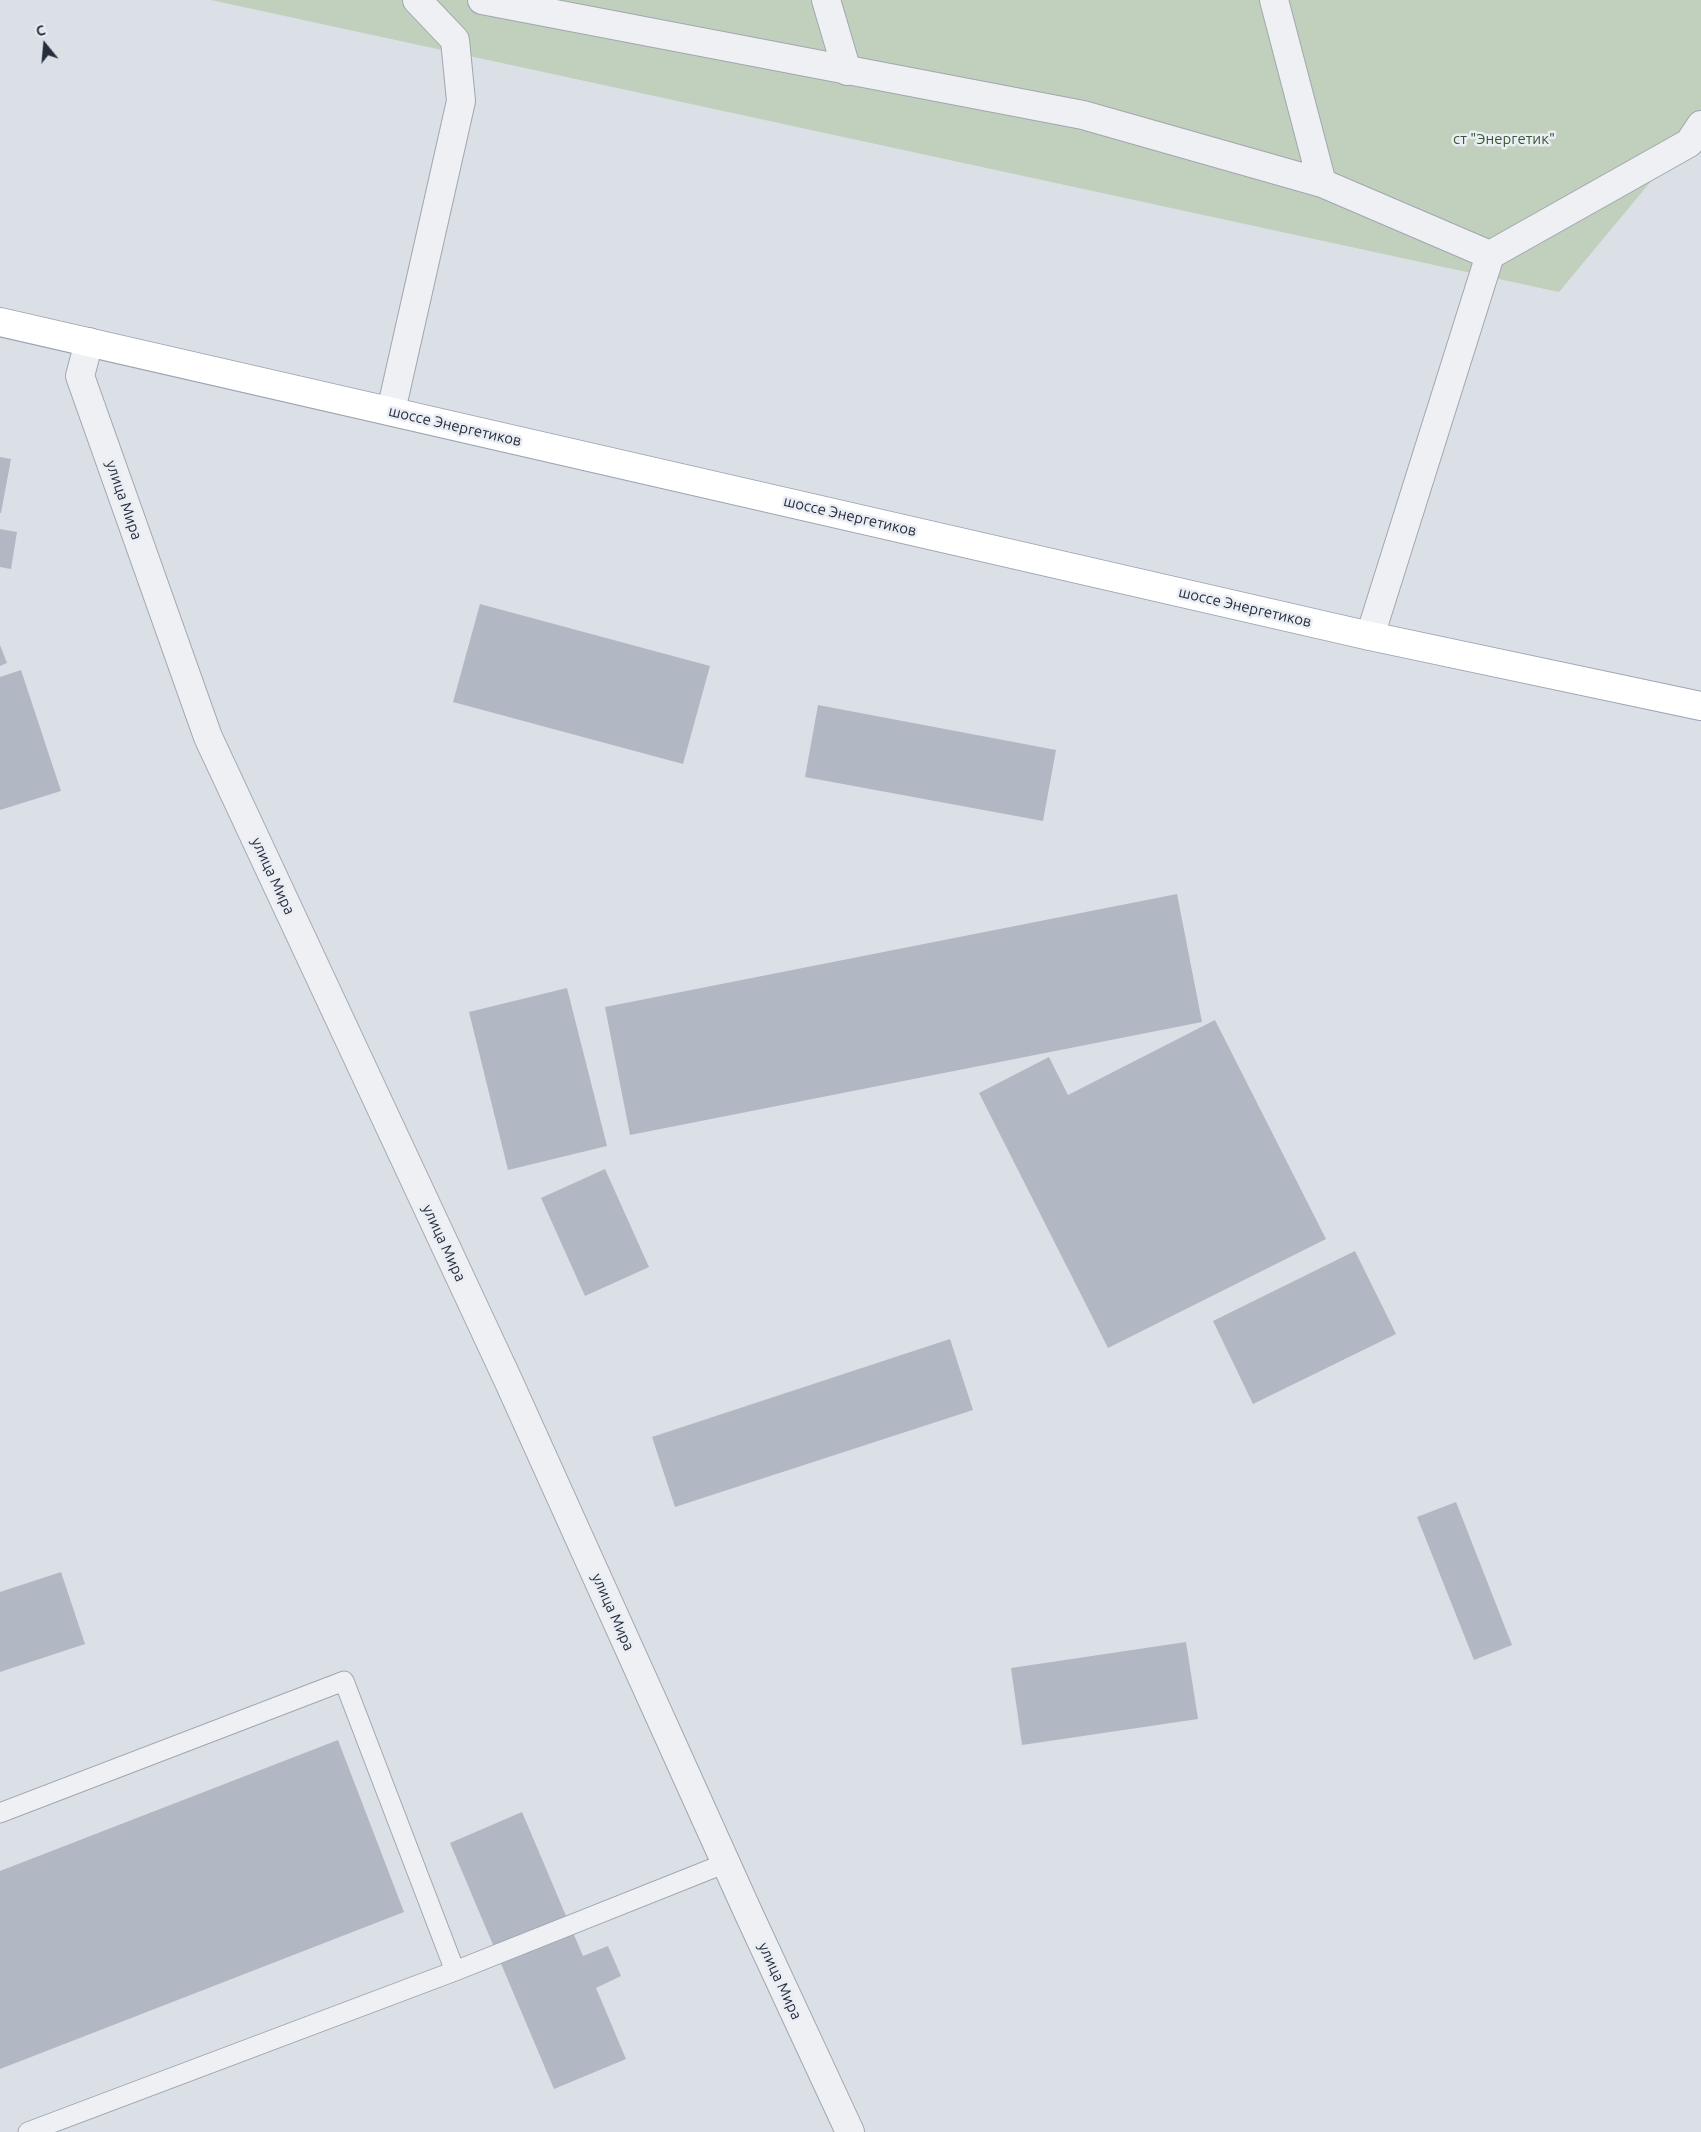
<!DOCTYPE html>
<html>
<head>
<meta charset="utf-8">
<style>
  body { margin:0 }
  #map { position:relative; width:1701px; height:2132px; overflow:hidden; background:#dbdfe6; font-family:Ubuntu,sans-serif }
  canvas { display:block }
  .north { position:absolute; left:20px; top:20px; width:50px; height:50px; -webkit-text-stroke:4px #eaeef4; paint-order:stroke; rotate:343deg; font-size:14px; font-weight:700; line-height:20px; text-align:center; color:#252d3c }
  .north::after { content:''; display:block; margin:auto; width:18px; height:22px; background:#252d3c; clip-path:polygon(50% 0,100% 100%,50% 72%,0 100%) }
</style>
</head>
<body>
<div id="map">
<canvas width="1701" height="2132"></canvas>
<div class="north">С</div>
</div>
<script>
const ctx = document.querySelector('canvas').getContext('2d');
ctx.lineJoin = 'round';
function fill(path, color) { ctx.fillStyle = color; ctx.fill(path, 'evenodd'); }
function stroke(path, color, width, dash) { ctx.strokeStyle = color; ctx.lineWidth = width; ctx.lineCap = dash ? 'butt' : 'round'; ctx.setLineDash(dash || []); ctx.stroke(path); }
function drawText(font, color, halo, rows, align = 'center') {
  ctx.font = font + ' Ubuntu,sans-serif'; ctx.lineWidth = 5; ctx.setLineDash([]); ctx.textBaseline = 'middle'; ctx.strokeStyle = halo; ctx.fillStyle = color; for (const [text, x, y, turn = 0] of rows) {
    ctx.save(); ctx.translate(x, y); ctx.rotate((+turn || 0) * Math.PI / 180); ctx.textAlign = isNaN(turn) ? turn : align; if (halo) ctx.strokeText(text, 0, 0); ctx.fillText(text, 0, 0); ctx.restore();
  }
}
fill(new Path2D(`
  M211,0H1701V121L1559,292Z`), '#c1d0bc');
fill(new Path2D(`
  M0,457L11,459L1,513H0Z
  M0,529L17,532L11,569L0,567Z
  M480,604L710,666L683,764L453,702Z
  M0,645L7,663L0,666Z
  M21,670L61,791L0,810V677Z
  M818,705L1056,750L1043,821L805,777Z
  M1177,894L1202,1022L630,1135L605,1007Z
  M567,988L607,1146L508,1170L469,1012Z
  M1215,1020L1326,1239L1108,1348L979,1093L1049,1057L1068,1095Z
  M605,1169L649,1267L585,1296L541,1198Z
  M1355,1251L1396,1334L1253,1404L1213,1321Z
  M950,1339L973,1410L675,1507L652,1437Z
  M1456,1502L1512,1645L1474,1660L1417,1517Z
  M61,1572L85,1644L0,1672V1592Z
  M1186,1642L1198,1719L1022,1745L1011,1668Z
  M338,1740L404,1912L0,2069V1871Z
  M522,1812L583,1956L608,1946L621,1976L596,1988L626,2059L554,2089L450,1843Z`), '#b2b8c3');
const service = new Path2D(`
  M0,1813L344,1681L455,1971
  M28,2132L455,1971L726,1863`);
const minor = new Path2D(`
  M482,0L1083,115L1322,183
  M826,0L847,71
  M1274,0L1322,183L1490,255L1370,636
  M1490,255L1689,143L1701,125
  M89,342L80,376L208,737L508,1380L747,1910L850,2132
  M391,411L461,101L455,40L417,0`);
const primary = new Path2D(`
  M0,322L1370,636L1701,706`);
stroke(service, '#a1a6b0', 21);
stroke(minor, '#a1a6b0', 30);
stroke(primary, '#9aa3b2', 30);
stroke(service, '#eef0f4', 19);
stroke(minor, '#eef0f4', 28);
stroke(primary, '#fff', 28);
drawText('15px', '#385931', '#eaeef4', [
  ["ст \"Энергетик\"",1504,139]
]);
drawText('15px', '#252d3c', '#eaeef4', [
  ["шоссе Энергетиков",455,426,13],
  ["улица Мира",124,500,71],
  ["шоссе Энергетиков",850,516,13],
  ["шоссе Энергетиков",1245,607,13],
  ["улица Мира",273,876,65],
  ["улица Мира",444,1243,65],
  ["улица Мира",613,1612,66],
  ["улица Мира",780,1981,65]
]);
</script>
</body>
</html>
